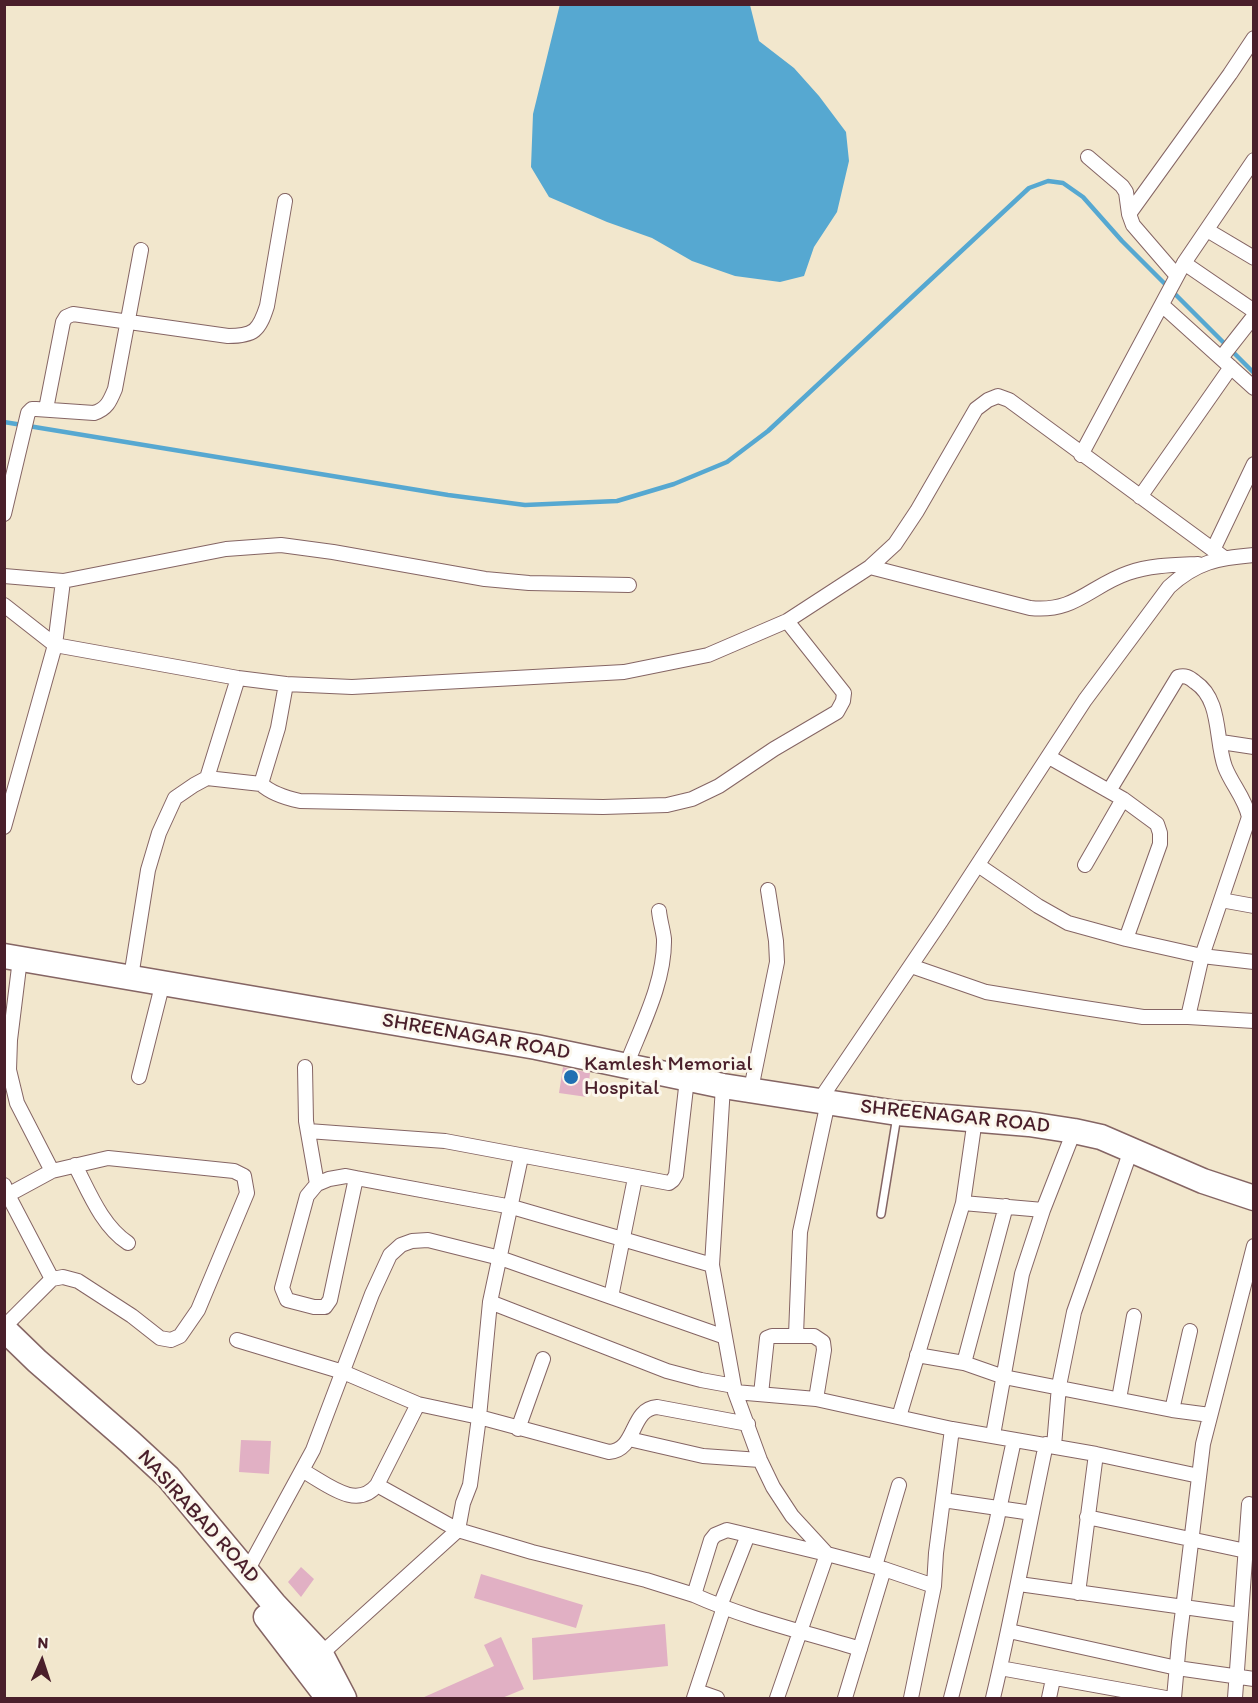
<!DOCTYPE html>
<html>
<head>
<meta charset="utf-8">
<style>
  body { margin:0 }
  #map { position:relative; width:1258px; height:1703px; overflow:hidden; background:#f2e7cd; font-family:Itim,sans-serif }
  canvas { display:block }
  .frame { position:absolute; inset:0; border:6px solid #4a1f2b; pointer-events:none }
  .north { position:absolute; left:12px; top:1631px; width:60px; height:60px; -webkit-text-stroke:4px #fbf7ec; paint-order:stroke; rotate:3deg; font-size:16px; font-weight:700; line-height:24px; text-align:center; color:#4a1f2b }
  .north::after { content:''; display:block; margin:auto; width:21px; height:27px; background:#4a1f2b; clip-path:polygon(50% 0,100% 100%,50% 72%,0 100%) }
</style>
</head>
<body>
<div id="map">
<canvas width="1258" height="1703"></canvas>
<div class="frame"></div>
<div class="north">N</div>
</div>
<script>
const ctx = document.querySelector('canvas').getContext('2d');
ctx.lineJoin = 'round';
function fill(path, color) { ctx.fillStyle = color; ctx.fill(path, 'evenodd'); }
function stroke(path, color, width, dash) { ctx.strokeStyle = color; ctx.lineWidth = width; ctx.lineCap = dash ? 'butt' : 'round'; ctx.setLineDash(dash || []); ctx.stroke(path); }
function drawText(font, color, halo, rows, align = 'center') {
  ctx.font = font + ' Itim,sans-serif'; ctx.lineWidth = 6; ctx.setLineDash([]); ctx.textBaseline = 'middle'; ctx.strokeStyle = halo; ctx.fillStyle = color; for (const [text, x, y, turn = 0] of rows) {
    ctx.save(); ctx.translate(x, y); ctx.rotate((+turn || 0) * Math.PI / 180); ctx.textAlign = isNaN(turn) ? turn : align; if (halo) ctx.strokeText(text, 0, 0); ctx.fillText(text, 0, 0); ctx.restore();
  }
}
fill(new Path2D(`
  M560,4L750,5L759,41L794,68L819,96L846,132L849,161L837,212L814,247L804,276L780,282L735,276L692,261L652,238L607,222L549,197L531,167L533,114Z`), '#56a8d1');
stroke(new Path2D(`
  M4,422L448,495L525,505L617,501L674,484L727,462L768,431L1029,188L1048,181L1063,183L1083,197L1122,241L1254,373`), '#56a8d1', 4.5);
fill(new Path2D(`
  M563,1067L590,1073L587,1097L559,1093Z
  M241,1440L271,1441L269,1474L239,1472Z
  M301,1567L314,1579L301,1597L288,1582Z
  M481,1574L583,1605L576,1628L474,1598Z
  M665,1624L668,1666L533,1680L532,1638Z
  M501,1637L524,1689L502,1698H422L494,1666L484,1645Z`), '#e1b0c4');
const lane = new Path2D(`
  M881,1214L897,1116`);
const street = new Path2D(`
  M1088,157L1122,186L1126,192L1129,214L1133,225L1177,276
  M1129,214L1230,74L1254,38
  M1207,230L1254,258
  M1184,263L1254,311
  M1162,305L1254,388
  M1221,358L1254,316
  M46,409L63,322L66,317L73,314L228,336C254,336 259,331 267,306L285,201
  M1081,455L1184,263L1254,160
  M1140,497L1231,367
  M4,514L28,413L32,409H36L94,413C107,409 110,401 115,389L141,250
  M1213,550L1254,464
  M870,567L1030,608C1075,613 1090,586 1128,573C1151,565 1174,565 1198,564
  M4,576L63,581L226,549L281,545L333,552L485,579L529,583L629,585
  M4,605L55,645L238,678L286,684L352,687L624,672L708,655L787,621L870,567L895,544L917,511L976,409L988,400L998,396L1009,400L1223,557
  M1221,742L1254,747
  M1049,757L1123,799L1157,824L1160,833V844L1126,939
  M207,778L238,678
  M261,784L278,728L286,684
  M1109,791L1178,677C1185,675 1189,677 1195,682C1222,700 1215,740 1225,767C1232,785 1245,798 1249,817L1202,956L1188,1017
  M4,827L55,645L63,581
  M978,865L1038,906L1068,923L1126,939L1202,956L1254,962
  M1085,865L1123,799
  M1221,900L1254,906
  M20,959L10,1040L9,1070L17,1103L52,1171
  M911,966L986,992L1065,1005L1143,1017H1188L1254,1021
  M131,977L148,870L159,833L175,798L194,785L207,778L261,784C272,794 286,798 300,801L603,807L667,805L692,799L719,786L774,749L837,712L843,701L844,693L787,621
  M626,1066C641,1027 665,982 664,939C663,930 660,921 659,911
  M305,1067L306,1121L317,1184
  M139,1077L163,982
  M723,1086L712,1265L735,1392L760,1460L773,1487L792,1516L827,1554L884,1569L934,1586L936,1553L952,1429
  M751,1089L777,962L776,941L768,890
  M819,1101L941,921L1085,700L1169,587C1196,562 1218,558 1254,555
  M308,1131L445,1141L669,1183L673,1180L676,1175L687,1079
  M75,1165C89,1192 102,1226 128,1243
  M356,1178L330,1300L325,1307H314L287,1300L282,1288L307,1196L317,1184L329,1179L346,1176L356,1178L512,1207L712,1265
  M4,1185L8,1195L52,1279
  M4,1197L52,1171L108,1158L234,1171L244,1176L247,1193L198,1310L180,1336L171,1340L160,1338L132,1316L78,1281L63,1277L52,1279L4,1327
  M963,1203L1043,1210
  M611,1297L635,1178
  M490,1302L667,1371L701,1380L734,1386
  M796,1335L800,1232L828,1102
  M237,1340L343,1372L418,1404L479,1417L609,1452C637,1450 630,1409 657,1407L748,1424
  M917,1355L964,1363L1004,1377L1172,1410L1210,1415
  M964,1363L1006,1206
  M735,1392L816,1399L952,1429L1096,1454L1199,1476
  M761,1394L767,1338L772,1336H814L823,1342L824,1350L816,1399
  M1119,1399L1134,1316
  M1172,1410L1190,1331
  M899,1417L963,1203L975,1119
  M518,1429L543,1359
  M993,1435L1022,1274L1043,1210L1074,1131
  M629,1439L703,1456L760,1460
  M1054,1446L1059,1386L1074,1312L1131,1150
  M303,1471C326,1483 356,1511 377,1485L418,1404
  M377,1485L458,1530L532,1552L646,1580L694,1595
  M943,1500L1032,1513
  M1087,1517L1246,1551
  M875,1566L899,1485
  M247,1571L313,1450L372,1294L390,1255L401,1245L412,1241L428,1240L500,1258L725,1337
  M1019,1584L1241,1615
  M1078,1593L1096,1454
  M720,1606L748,1535
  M1009,1631L1177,1668L1254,1679
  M321,1654L458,1530L463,1503L470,1485L479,1417L490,1302L521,1157
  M1000,1668L1166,1698
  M697,1691L717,1698
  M694,1698L724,1607
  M777,1698L827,1554L727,1530L715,1535L711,1540L694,1595C747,1619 805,1632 860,1649
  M845,1698L884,1569
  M911,1698L934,1586
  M951,1698L996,1524L1014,1440
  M993,1698C1013,1614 1028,1529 1046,1444
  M1049,1698L1053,1679
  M1174,1698L1179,1642L1203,1444L1254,1246
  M1235,1698L1249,1504`);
const highway = new Path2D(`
  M4,956L536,1047L723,1086L897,1113L1029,1124L1074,1131L1101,1137L1203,1181L1254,1198
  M4,1329L37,1361L129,1441L168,1477L274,1604L321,1654L344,1698
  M266,1617L328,1698`);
stroke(lane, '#856564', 10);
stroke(street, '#856564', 16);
stroke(highway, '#856564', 27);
stroke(lane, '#fff', 7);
stroke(street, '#fff', 14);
stroke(highway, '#fff', 24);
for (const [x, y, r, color] of [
  [571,1077,8,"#1f6fb2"]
]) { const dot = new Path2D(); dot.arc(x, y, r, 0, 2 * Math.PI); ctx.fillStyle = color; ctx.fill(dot); stroke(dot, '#fbf7ec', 2); }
drawText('21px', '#4a1f2b', '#fbf7ec', [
  ["SHREENAGAR ROAD",476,1037,10],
  ["SHREENAGAR ROAD",955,1117,6],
  ["NASIRABAD ROAD",198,1517,48]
]);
drawText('21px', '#4a1f2b', '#fbf7ec', [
  ["Kamlesh Memorial",584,1065],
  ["Hospital",584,1089]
], 'left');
</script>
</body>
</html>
